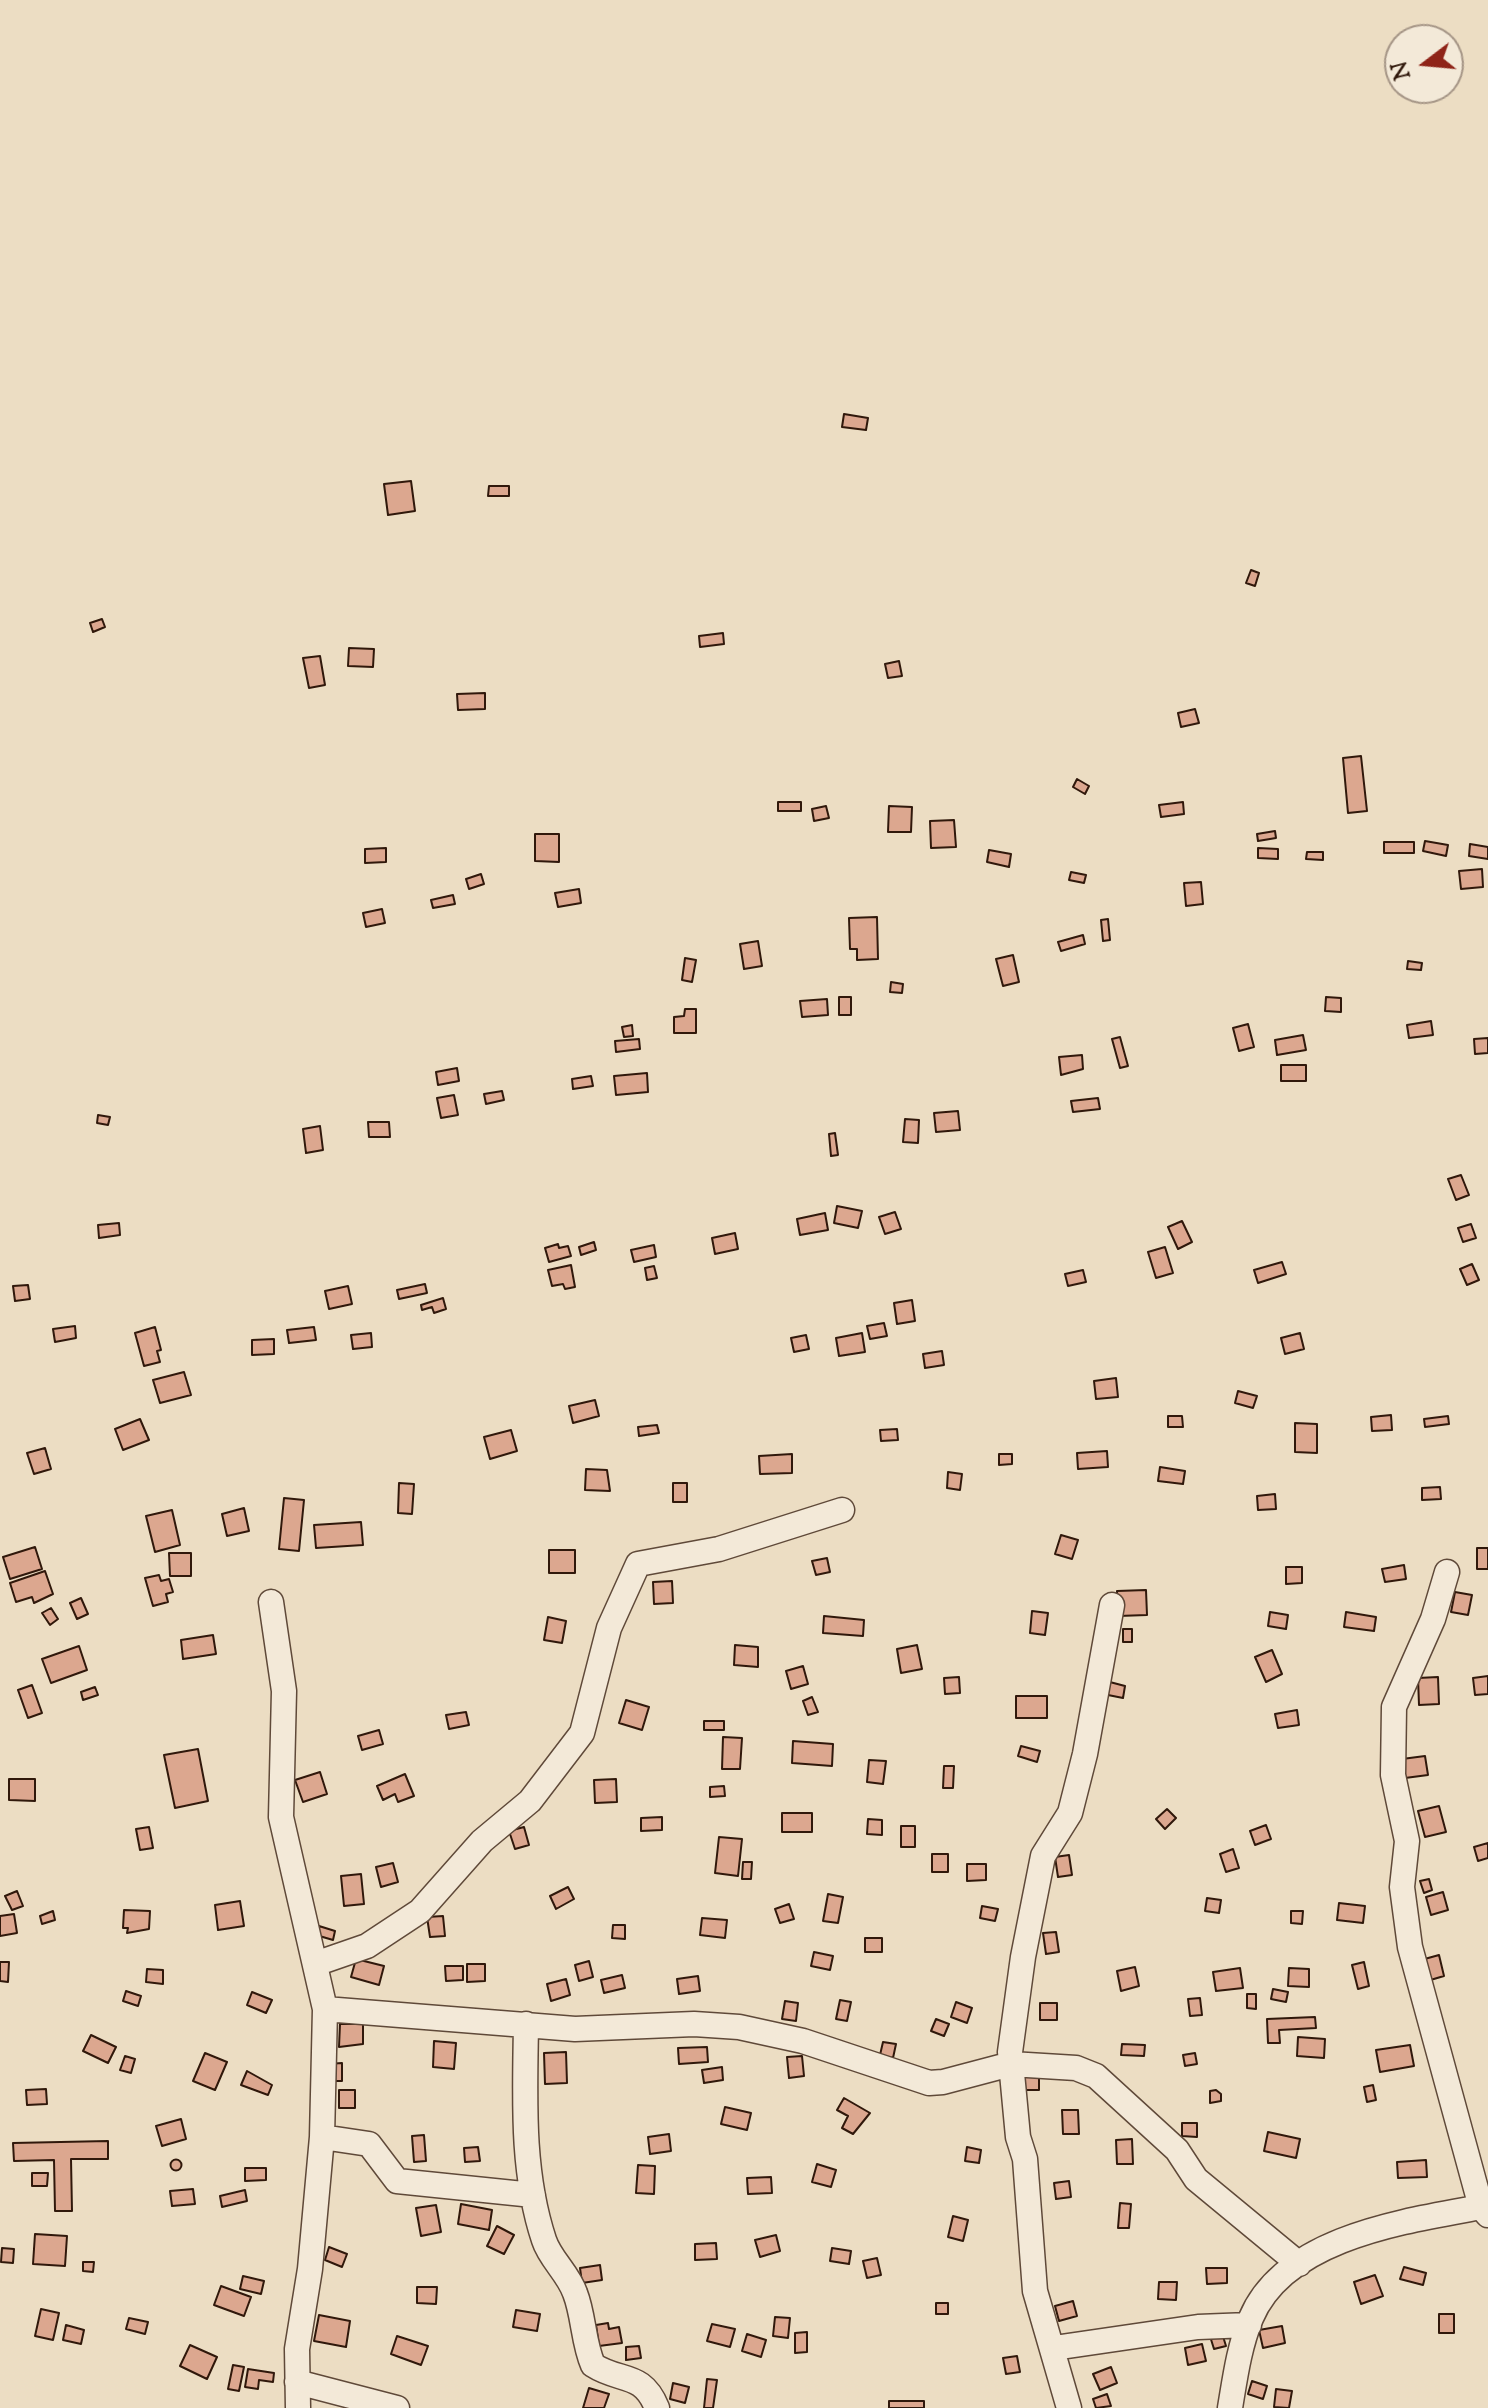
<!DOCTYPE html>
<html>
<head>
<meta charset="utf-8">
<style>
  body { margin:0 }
  #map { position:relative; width:1488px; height:2408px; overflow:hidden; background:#ecddc3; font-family:"Sorts Mill Goudy",serif }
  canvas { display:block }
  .north { position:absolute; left:1384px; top:24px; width:80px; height:80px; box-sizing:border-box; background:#f3e9d8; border:2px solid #a59586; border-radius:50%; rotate:254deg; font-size:22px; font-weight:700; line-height:32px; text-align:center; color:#30180b }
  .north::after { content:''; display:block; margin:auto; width:28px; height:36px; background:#8f2418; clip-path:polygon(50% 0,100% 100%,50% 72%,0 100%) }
</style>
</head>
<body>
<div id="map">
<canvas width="1488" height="2408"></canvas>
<div class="north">N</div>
</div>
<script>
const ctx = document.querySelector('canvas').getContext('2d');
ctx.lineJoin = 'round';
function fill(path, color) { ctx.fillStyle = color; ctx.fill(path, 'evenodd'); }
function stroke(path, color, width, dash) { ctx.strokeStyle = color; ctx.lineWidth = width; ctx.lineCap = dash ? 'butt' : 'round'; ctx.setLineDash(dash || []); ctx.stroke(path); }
const building = new Path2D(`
  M844,414L868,418L866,430L842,427Z
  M411,481L415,511L388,515L384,484Z
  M489,486H509V496H488Z
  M1251,570L1259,573L1255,586L1246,583Z
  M102,619L105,627L93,632L90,623Z
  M723,633L724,644L700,647L699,636Z
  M349,648L374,649L373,667L348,666Z
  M320,656L325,685L309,688L303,658Z
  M899,661L902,676L888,678L885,664Z
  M485,693V709L458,710L457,694Z
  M1195,709L1199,723L1181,727L1178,713Z
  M1361,756L1367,811L1348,813L1343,758Z
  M1077,779L1089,786L1085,794L1073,787Z
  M778,802H801V811H778Z
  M1183,802L1184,814L1161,817L1159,805Z
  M826,806L829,818L814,821L812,809Z
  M889,806L912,807L911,832H888Z
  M954,820L956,847L931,848L930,821Z
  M1275,831L1276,838L1258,841L1257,834Z
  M535,834H559V862L535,861Z
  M1425,841L1448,845L1446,856L1423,851Z
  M1384,842H1414V853H1384Z
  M1470,844L1488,847V859L1469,856Z
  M386,848V862L365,863V849Z
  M1258,848L1278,849V859L1258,858Z
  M989,850L1011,854L1009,867L987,862Z
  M1307,852H1323V860L1306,859Z
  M1482,869L1483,887L1461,889L1459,871Z
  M1071,872L1086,875L1084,883L1069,880Z
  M481,874L484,884L469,889L466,879Z
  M1201,882L1203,904L1186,906L1184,883Z
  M579,889L581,903L558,907L555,893Z
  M453,895L455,904L433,908L431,900Z
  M382,909L385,923L366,927L363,913Z
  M877,917L878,959L857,960V949H850L849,918Z
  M1108,919L1110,940L1103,941L1101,920Z
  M1083,935L1085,944L1061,951L1058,942Z
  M758,941L762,966L744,969L740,944Z
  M1013,955L1019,982L1003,986L996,959Z
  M685,958L696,960L692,982L682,980Z
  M1408,961L1422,963L1421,970L1407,969Z
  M891,982L903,984L902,993L890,992Z
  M839,997H851V1015H839Z
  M1326,997L1341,998V1012L1325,1011Z
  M827,999L828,1015L802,1017L800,1001Z
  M685,1009H696V1033H674V1017L684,1016Z
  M1431,1021L1433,1035L1409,1038L1407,1025Z
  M1248,1024L1254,1047L1239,1051L1233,1028Z
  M632,1025L633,1036L624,1037L622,1027Z
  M1303,1035L1306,1050L1277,1055L1275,1040Z
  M1120,1037L1128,1066L1120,1068L1112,1039Z
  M1488,1038V1053L1475,1054L1474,1039Z
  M639,1039L640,1049L616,1052L615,1041Z
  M1082,1055L1083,1069L1061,1075L1059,1057Z
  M1281,1065H1306V1081H1281Z
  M457,1068L459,1081L438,1085L436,1072Z
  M647,1073L648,1092L616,1095L614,1076Z
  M591,1076L593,1086L573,1089L572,1079Z
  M502,1091L504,1100L486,1104L484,1094Z
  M454,1095L458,1115L441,1118L437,1098Z
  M1098,1098L1100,1109L1073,1112L1071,1101Z
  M958,1111L960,1130L936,1132L934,1113Z
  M98,1115L110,1117L108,1125L97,1123Z
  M905,1119L919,1120L918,1143L903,1142Z
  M368,1122H389L390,1137H369Z
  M320,1126L323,1150L306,1153L303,1129Z
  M835,1133L838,1155L831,1156L829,1134Z
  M1461,1175L1469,1195L1456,1200L1448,1179Z
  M837,1206L862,1211L858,1228L834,1223Z
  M895,1212L901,1229L885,1234L879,1217Z
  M825,1213L828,1230L800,1235L797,1219Z
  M1182,1221L1192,1242L1178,1249L1168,1227Z
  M119,1223L120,1235L99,1238L98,1225Z
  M1471,1224L1476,1238L1463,1242L1458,1228Z
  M735,1233L738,1249L715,1254L712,1238Z
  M594,1242L596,1250L581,1255L579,1247Z
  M558,1244L559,1248L568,1246L571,1256L549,1262L545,1248Z
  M654,1245L656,1257L634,1262L631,1250Z
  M1165,1247L1173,1273L1156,1278L1148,1252Z
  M1282,1262L1286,1274L1258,1283L1254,1270Z
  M1472,1264L1479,1280L1467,1285L1460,1269Z
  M571,1265L575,1287L565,1289L563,1284L552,1286L548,1270Z
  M654,1266L657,1278L647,1280L645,1268Z
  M1083,1270L1086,1282L1068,1286L1065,1274Z
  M425,1284L427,1293L399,1299L397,1290Z
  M28,1285L30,1299L15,1301L13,1286Z
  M348,1286L352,1304L329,1309L325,1291Z
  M443,1298L446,1309L434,1313L432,1307L422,1310L421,1305Z
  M912,1300L915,1321L897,1324L894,1303Z
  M884,1323L887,1336L870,1339L867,1326Z
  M75,1326L76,1338L55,1342L53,1329Z
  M155,1327L161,1350L157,1351L160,1362L144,1366L135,1333Z
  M314,1327L316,1340L289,1343L287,1330Z
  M371,1333L372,1347L353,1349L351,1335Z
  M862,1333L865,1352L839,1356L836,1338Z
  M1300,1333L1304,1349L1285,1354L1281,1338Z
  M806,1335L809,1349L794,1352L791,1338Z
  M274,1339V1354L252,1355V1340Z
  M942,1351L944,1365L925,1368L923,1354Z
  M184,1372L191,1395L160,1403L153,1380Z
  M1116,1378L1118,1397L1096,1399L1094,1381Z
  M1238,1391L1257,1396L1253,1408L1235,1403Z
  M595,1400L599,1416L573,1423L569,1406Z
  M1391,1415L1392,1430L1372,1431L1371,1417Z
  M1168,1416H1182L1183,1427H1168Z
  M1448,1416L1449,1424L1425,1427L1424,1419Z
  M140,1419L149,1440L123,1450L115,1429Z
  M1295,1423L1317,1424V1453L1295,1452Z
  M657,1425L659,1433L639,1436L638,1427Z
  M897,1429L898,1440L881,1441L880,1430Z
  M511,1430L517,1451L490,1459L484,1437Z
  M45,1448L51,1469L34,1474L27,1453Z
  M1107,1451L1108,1467L1078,1469L1077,1453Z
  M792,1454V1473L760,1474L759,1456Z
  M999,1454H1012V1464L999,1465Z
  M1160,1467L1185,1471L1183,1484L1158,1481Z
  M586,1469L607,1470L610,1491L585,1490Z
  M948,1472L962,1474L960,1490L947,1488Z
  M399,1483L414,1484L412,1514L398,1513Z
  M673,1483H687V1502H673Z
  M1440,1487L1441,1499L1422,1500V1488Z
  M1275,1494L1276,1509L1258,1510L1257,1496Z
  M284,1498L304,1500L299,1551L279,1549Z
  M244,1508L249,1531L227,1536L222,1514Z
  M172,1510L180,1545L155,1552L146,1516Z
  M361,1522L363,1545L316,1548L314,1525Z
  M1061,1535L1078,1540L1072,1559L1055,1554Z
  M35,1547L42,1569L10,1579L3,1557Z
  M1477,1548H1488V1569H1477Z
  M549,1550H575V1573H549Z
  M169,1553H191V1576H170Z
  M827,1558L830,1572L816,1575L812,1561Z
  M1404,1565L1406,1579L1385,1582L1382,1569Z
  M1286,1567H1302V1583L1286,1584Z
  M45,1571L53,1594L34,1603L32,1597L16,1602L10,1583Z
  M159,1575L161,1581L169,1579L173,1592L166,1594L168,1602L153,1606L145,1578Z
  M672,1581L673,1603L654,1604L653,1582Z
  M1146,1590L1147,1615L1118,1616L1117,1591Z
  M1455,1592L1472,1595L1468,1615L1451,1612Z
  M81,1598L88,1614L77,1619L70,1603Z
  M51,1608L58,1619L50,1625L42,1613Z
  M1032,1611L1048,1613L1045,1635L1030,1633Z
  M1270,1612L1288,1615L1286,1629L1268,1626Z
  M1346,1612L1376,1617L1374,1631L1344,1627Z
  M824,1616L864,1620L863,1636L823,1633Z
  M548,1617L566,1621L562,1643L544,1640Z
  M1123,1629H1132V1642H1123Z
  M213,1635L216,1654L183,1659L181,1640Z
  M735,1645L758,1647V1667L734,1665Z
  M917,1645L922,1669L901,1673L897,1649Z
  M79,1646L87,1670L51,1683L42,1659Z
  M1272,1650L1282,1674L1266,1682L1255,1657Z
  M803,1666L808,1684L791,1689L786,1671Z
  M1488,1676V1694L1475,1695L1473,1678Z
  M959,1677L960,1693L945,1694L944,1678Z
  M1438,1677L1439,1704L1419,1705L1418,1678Z
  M1106,1681L1125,1686L1123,1698L1103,1694Z
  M32,1685L42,1713L28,1718L18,1690Z
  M95,1687L98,1695L83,1700L81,1692Z
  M1016,1696H1047V1718H1016Z
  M812,1697L818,1712L808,1715L803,1701Z
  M626,1700L649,1707L642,1730L619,1723Z
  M1297,1710L1299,1725L1278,1728L1275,1714Z
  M466,1712L469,1725L449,1729L446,1715Z
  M704,1721H724V1730H704Z
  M379,1730L383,1744L362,1750L358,1736Z
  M723,1737L742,1738L740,1769H722Z
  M793,1741L833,1744L832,1766L792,1763Z
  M1021,1746L1040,1751L1037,1762L1018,1756Z
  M198,1749L208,1801L175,1808L164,1755Z
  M1425,1756L1428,1775L1405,1778L1402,1759Z
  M869,1760L886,1761L883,1784L867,1782Z
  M944,1766H954L953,1788H943Z
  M320,1772L327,1794L303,1802L295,1780Z
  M405,1774L414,1796L398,1802L395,1794L383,1800L377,1786Z
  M9,1779H35V1801L9,1800Z
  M616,1779L617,1802L595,1803L594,1780Z
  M724,1786L725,1796L710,1797V1787Z
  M1439,1806L1446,1832L1425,1837L1418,1811Z
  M1167,1809L1176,1818L1165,1829L1156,1819Z
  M782,1813H812V1832H782Z
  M662,1817V1830L641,1831V1818Z
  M868,1819L882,1820V1835L867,1834Z
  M1266,1825L1271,1839L1255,1845L1250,1831Z
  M901,1826H915V1847H901Z
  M149,1827L153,1848L140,1850L136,1829Z
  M524,1827L529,1845L515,1849L509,1831Z
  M719,1837L742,1839L738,1876L715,1873Z
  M1488,1843V1858L1478,1861L1474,1847Z
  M1233,1849L1239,1868L1226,1872L1220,1854Z
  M932,1854H948V1872H932Z
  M1069,1855L1072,1875L1058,1877L1055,1857Z
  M743,1862H752L751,1879H742Z
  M393,1863L398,1882L381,1887L376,1867Z
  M967,1864H986V1880L967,1881Z
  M361,1874L364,1904L344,1906L341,1876Z
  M1429,1879L1432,1890L1424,1893L1420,1881Z
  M568,1887L574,1899L556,1909L550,1896Z
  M17,1891L23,1906L12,1910L5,1896Z
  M1443,1892L1448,1910L1431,1915L1426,1897Z
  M828,1894L843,1897L838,1923L823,1921Z
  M1207,1898L1221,1900L1219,1913L1205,1911Z
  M240,1901L244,1926L218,1930L215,1905Z
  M1339,1903L1365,1906L1363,1923L1337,1920Z
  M789,1904L794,1919L780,1923L775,1909Z
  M982,1906L998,1909L995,1921L980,1918Z
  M124,1910L150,1911L149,1929L127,1933L128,1928H123Z
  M53,1911L55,1920L42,1924L40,1916Z
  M1291,1911H1303L1302,1924L1291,1923Z
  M14,1914L17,1933L0,1936V1916Z
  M443,1916L445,1936L430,1937L427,1917Z
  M702,1918L727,1920L725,1938L700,1935Z
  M613,1925H625V1939L612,1938Z
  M319,1926L335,1931L333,1940L316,1935Z
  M1056,1932L1059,1952L1046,1954L1043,1933Z
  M865,1938H882V1952H865Z
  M814,1952L833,1956L830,1970L811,1966Z
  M1439,1955L1444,1976L1427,1981L1421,1960Z
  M356,1959L384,1966L379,1985L351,1977Z
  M589,1961L593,1977L579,1981L575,1965Z
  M0,1962H9L8,1982L0,1981Z
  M1364,1962L1369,1986L1358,1989L1352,1965Z
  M467,1964H485V1981L467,1982Z
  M445,1966H463V1980L446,1981Z
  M1135,1967L1139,1986L1121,1991L1117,1971Z
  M1240,1968L1243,1988L1216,1991L1213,1972Z
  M1289,1968L1309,1969V1987L1288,1986Z
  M147,1969L163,1970V1984L146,1982Z
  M622,1975L625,1988L604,1993L601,1980Z
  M698,1976L700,1991L679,1994L677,1979Z
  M566,1979L570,1995L551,2001L547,1984Z
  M1273,1989L1288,1992L1286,2002L1271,1999Z
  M126,1991L141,1996L138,2006L123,2001Z
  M252,1992L272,2000L266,2013L247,2005Z
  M1247,1994H1256V2009L1247,2008Z
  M1200,1998L1202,2015L1190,2016L1188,1999Z
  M840,2000L851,2002L847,2021L836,2019Z
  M785,2001L798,2003L796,2021L782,2019Z
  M956,2002L972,2008L967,2023L951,2017Z
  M1040,2003H1057V2020H1040Z
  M1315,2017L1316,2028L1279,2030L1280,2043H1268L1267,2019Z
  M936,2019L949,2024L944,2036L931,2031Z
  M340,2024H363V2044L339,2047Z
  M91,2035L116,2047L108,2063L83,2051Z
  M1298,2037L1325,2039L1324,2058L1297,2056Z
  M434,2041L456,2043L454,2069L433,2067Z
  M883,2042L896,2044L893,2058L880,2055Z
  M1122,2044L1145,2045L1144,2056L1121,2055Z
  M1410,2045L1414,2066L1380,2072L1376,2050Z
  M707,2047L708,2062L679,2064L678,2048Z
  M566,2052L567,2083L545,2084L544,2053Z
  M205,2053L227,2062L215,2090L193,2081Z
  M1195,2053L1197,2064L1185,2066L1183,2055Z
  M125,2056L135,2059L131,2073L120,2070Z
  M802,2056L804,2076L789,2078L787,2057Z
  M342,2063V2081H328V2064Z
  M722,2067L723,2080L704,2083L702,2070Z
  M247,2071L272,2085L268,2095L241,2085Z
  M1018,2076H1039V2090H1017Z
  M1373,2085L1376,2100L1367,2102L1364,2087Z
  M46,2089L47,2104L27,2105L26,2090Z
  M339,2090H355V2108H339Z
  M1216,2090L1221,2094V2101L1210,2103V2091Z
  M844,2098L870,2113L853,2134L842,2128L848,2116L837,2110Z
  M725,2107L751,2113L747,2130L721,2124Z
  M1062,2110H1078L1079,2134H1063Z
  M181,2119L186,2139L162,2146L156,2126Z
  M1182,2123H1197V2137L1182,2136Z
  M1268,2132L1300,2139L1296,2158L1264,2151Z
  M669,2134L671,2151L650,2154L648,2137Z
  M424,2135L426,2161L414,2162L412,2136Z
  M1132,2139L1133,2164H1117L1116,2140Z
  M108,2141V2159H71L72,2211H55L54,2160L14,2161L13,2143Z
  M478,2147L480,2161L465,2162L464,2148Z
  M967,2147L981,2150L979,2163L965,2161Z
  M170.5 2165a5.5 5.5 0 1 1 11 0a5.5 5.5 0 1 1-11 0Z
  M1426,2160L1427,2177L1398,2178L1397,2162Z
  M817,2164L836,2170L831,2187L812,2182Z
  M638,2165L655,2166L654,2194L636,2193Z
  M245,2168H266V2180L245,2181Z
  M32,2173H48L47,2186H32Z
  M771,2177L772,2193L748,2194L747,2178Z
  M1069,2181L1071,2197L1056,2199L1054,2183Z
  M193,2189L195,2204L172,2206L170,2191Z
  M245,2190L247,2201L222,2207L220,2196Z
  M1120,2203L1131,2204L1129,2228H1118Z
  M461,2204L492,2210L489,2230L458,2224Z
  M436,2205L441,2232L421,2236L416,2208Z
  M953,2216L968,2220L963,2241L948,2237Z
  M497,2226L514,2235L504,2254L487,2246Z
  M35,2234L67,2236L65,2266L33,2264Z
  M776,2235L780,2251L760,2257L755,2240Z
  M716,2243L717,2259L695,2260V2244Z
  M329,2247L347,2254L342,2267L325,2260Z
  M2,2248L14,2249L13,2263L1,2262Z
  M832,2248L851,2251L849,2264L830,2261Z
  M877,2258L881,2275L867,2278L863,2261Z
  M83,2262H94L93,2272L83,2271Z
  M600,2265L602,2280L582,2283L580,2268Z
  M1404,2267L1426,2273L1423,2285L1400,2279Z
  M1206,2268H1227V2283L1207,2284Z
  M1375,2275L1383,2296L1361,2304L1354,2282Z
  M243,2276L264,2281L261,2294L240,2289Z
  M1159,2282H1177L1176,2300L1158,2299Z
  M221,2286L251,2297L244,2316L214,2305Z
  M417,2287H437L436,2304L417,2303Z
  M1073,2301L1077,2316L1059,2321L1055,2306Z
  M936,2303H948V2314H936Z
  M41,2309L59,2313L53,2340L35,2336Z
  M516,2310L540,2314L537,2331L513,2327Z
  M1439,2314H1454V2333H1439Z
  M319,2315L350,2321L346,2347L314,2341Z
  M775,2317L790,2318L788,2338L773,2336Z
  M129,2318L148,2322L145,2334L126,2329Z
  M608,2323L609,2329L619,2327L622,2343L599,2346L596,2325Z
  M712,2324L735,2329L730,2347L707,2341Z
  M66,2325L84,2330L81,2344L63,2340Z
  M1282,2326L1285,2343L1263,2348L1259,2330Z
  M1221,2330L1226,2346L1214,2349L1209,2333Z
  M807,2332V2352L795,2353V2333Z
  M747,2334L766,2340L761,2357L742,2351Z
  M397,2336L428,2346L421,2365L391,2354Z
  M1202,2344L1206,2361L1188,2365L1185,2348Z
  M190,2345L217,2357L207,2379L180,2366Z
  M639,2346L641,2358L626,2360V2347Z
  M1017,2356L1020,2372L1006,2374L1003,2358Z
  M233,2365L244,2367L239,2391L228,2389Z
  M1111,2367L1117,2383L1100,2390L1093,2374Z
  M248,2369L274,2373L273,2382L259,2380L258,2389L245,2387Z
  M707,2379L717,2380L713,2408H704Z
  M1252,2381L1267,2386L1263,2399L1248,2394Z
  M673,2383L689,2387L685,2403L670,2399Z
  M589,2388L609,2394L604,2408H583Z
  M1276,2389L1292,2391L1289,2408L1274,2407Z
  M1107,2394L1111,2406L1096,2408L1093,2399Z
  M889,2401H924V2408H889Z`);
fill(building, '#dca78f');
stroke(building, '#30180b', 2);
const street = new Path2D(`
  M1447,1572L1433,1619L1394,1707L1393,1775L1407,1841L1402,1887L1410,1947L1481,2207L1488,2215
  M271,1602L284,1691L281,1817L325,2009L322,2137L310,2269L297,2349L298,2408
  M315,1964L367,1946L420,1911L482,1841L530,1801L582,1733L609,1628L638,1564L719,1549L842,1510
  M325,2009L575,2029L694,2024L739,2027L803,2041L929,2083L943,2082L1011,2064L1076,2068L1096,2076L1177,2150L1196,2179L1299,2264
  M526,2024C525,2096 521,2171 544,2240C550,2259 568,2273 575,2293C584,2316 583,2342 593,2365C621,2383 642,2371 657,2408
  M322,2137L369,2144L397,2181L533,2195
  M1054,2348L1198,2327L1249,2325
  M297,2382L397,2408
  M1069,2408L1035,2291L1025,2159L1018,2137L1010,2052L1023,1957L1043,1856L1070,1813L1085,1754L1112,1605
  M1230,2408C1235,2378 1239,2347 1251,2318C1285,2237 1406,2221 1481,2207`);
stroke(street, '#5f4939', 27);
stroke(street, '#f3e9d8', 24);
</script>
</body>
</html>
